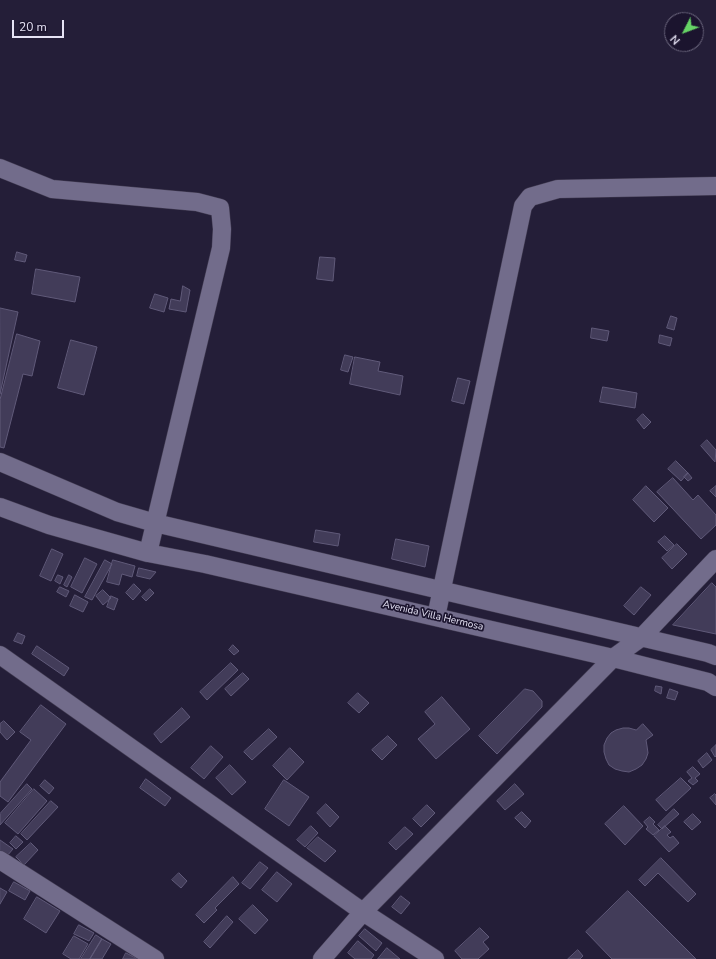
<!DOCTYPE html>
<html>
<head>
<meta charset="utf-8">
<style>
  body { margin:0 }
  #map { position:relative; width:716px; height:959px; overflow:hidden; background:#241e38; font-family:"Nunito Sans",sans-serif }
  canvas { display:block }
  .north { position:absolute; left:664px; top:12px; width:40px; height:40px; box-sizing:border-box; background:#1b142e; border:1px solid #6c677e; border-radius:50%; rotate:228deg; font-size:11px; font-weight:700; line-height:16px; text-align:center; color:#e6e3f5 }
  .north::after { content:''; display:block; margin:auto; width:14px; height:18px; background:#66d466; clip-path:polygon(50% 0,100% 100%,50% 72%,0 100%) }
  .scale { position:absolute; left:12px; top:20px; width:52px; height:18px; box-sizing:border-box; border:2px solid #e6e3f5; border-top:0; padding-left:5px; font-size:12px; line-height:14px; white-space:nowrap; color:#e6e3f5; -webkit-text-stroke:3px #1b142e; paint-order:stroke }
</style>
</head>
<body>
<div id="map">
<canvas width="716" height="959"></canvas>
<div class="north">N</div>
<div class="scale">20 m</div>
</div>
<script>
const ctx = document.querySelector('canvas').getContext('2d');
ctx.lineJoin = 'round';
function fill(path, color) { ctx.fillStyle = color; ctx.fill(path, 'evenodd'); }
function stroke(path, color, width, dash) { ctx.strokeStyle = color; ctx.lineWidth = width; ctx.lineCap = dash ? 'butt' : 'round'; ctx.setLineDash(dash || []); ctx.stroke(path); }
function drawText(font, color, halo, rows, align = 'center') {
  ctx.font = font + ' "Nunito Sans",sans-serif'; ctx.lineWidth = 3.5; ctx.setLineDash([]); ctx.textBaseline = 'middle'; ctx.strokeStyle = halo; ctx.fillStyle = color; for (const [text, x, y, turn = 0] of rows) {
    ctx.save(); ctx.translate(x, y); ctx.rotate((+turn || 0) * Math.PI / 180); ctx.textAlign = isNaN(turn) ? turn : align; if (halo) ctx.strokeText(text, 0, 0); ctx.fillText(text, 0, 0); ctx.restore();
  }
}
const building = new Path2D(`
  M17,252L27,255L25,262L15,260Z
  M320,257L335,258L333,281L317,279Z
  M36,269L80,277L75,302L32,294Z
  M183,286L190,290L186,312L169,309L171,299L180,301Z
  M155,294L168,298L164,312L150,308Z
  M0,308L18,312L0,394Z
  M671,316L677,318L674,330L667,328Z
  M592,328L609,331L607,341L591,338Z
  M17,334L40,341L32,376L23,374L4,448L0,447V400Z
  M660,335L672,338L670,346L659,343Z
  M71,340L97,347L84,395L58,388Z
  M345,355L353,357L348,372L341,370Z
  M355,357L380,362L378,371L403,376L400,395L350,384Z
  M458,378L470,381L464,404L452,401Z
  M603,387L637,393L635,408L600,402Z
  M643,414L651,422L644,429L637,420Z
  M707,440L716,450L715,462L701,446Z
  M676,461L688,473L681,481L668,469Z
  M688,473L692,478L688,481L684,477Z
  M673,478L693,500L698,495L716,515V525L701,539L657,492Z
  M646,486L668,508L654,522L633,500Z
  M716,486V497L710,491Z
  M316,530L340,534L338,546L314,542Z
  M665,536L674,545L667,551L658,542Z
  M396,539L429,546L425,567L392,559Z
  M677,544L687,554L672,569L662,558Z
  M52,549L63,554L51,581L40,576Z
  M85,558L97,564L82,593L71,587Z
  M105,560L112,564L92,600L85,597Z
  M113,560L135,566L132,577L122,574L119,585L107,582Z
  M139,568L156,572L150,579L137,576Z
  M58,575L63,577L60,584L55,581Z
  M69,575L72,577L67,587L64,585Z
  M712,583L716,587V634L673,625Z
  M134,584L141,591L133,600L126,593Z
  M60,587L69,591L66,597L57,592Z
  M641,587L651,595L634,615L624,606Z
  M150,589L154,593L146,601L142,597Z
  M103,590L111,598L103,605L96,596Z
  M75,595L88,602L83,612L70,606Z
  M111,596L118,599L114,610L107,607Z
  M18,633L25,636L22,644L14,641Z
  M233,645L239,651L234,655L229,650Z
  M37,646L69,668L64,676L32,654Z
  M231,663L238,670L207,700L200,692Z
  M243,673L249,679L231,696L225,689Z
  M656,686L662,687L661,694L655,691Z
  M525,689L533,691L542,701V707L497,754L479,736Z
  M670,689L678,692L675,700L667,698Z
  M358,693L369,703L359,713L348,703Z
  M442,697L470,729L436,759L418,739L435,724L425,712Z
  M41,705L66,724L8,802L0,796V782L31,740L20,732Z
  M182,708L190,717L161,743L154,734Z
  M4,721L15,732L7,740L0,732V724Z
  M643,724L653,735L646,740L647,746L648,753L646,759L642,765L636,769L629,772L622,771L615,769L609,765L606,759L604,752V745L607,738L611,733L616,730L623,728H629L636,730Z
  M269,729L277,737L252,760L244,752Z
  M388,736L397,745L382,760L372,750Z
  M716,745V756L715,757L711,750Z
  M211,746L223,757L204,779L191,768Z
  M290,748L304,762L287,780L273,766Z
  M707,753L712,760L703,768L698,761Z
  M230,765L246,782L232,795L216,778Z
  M693,767L700,774L695,778L698,781L693,785L688,781L692,778L687,772Z
  M681,778L691,788L666,811L656,800Z
  M146,779L171,798L165,806L140,788Z
  M45,780L54,788L49,794L40,786Z
  M284,780L309,797L289,826L265,809Z
  M27,784L32,789L0,825V814Z
  M515,784L524,794L505,810L497,801Z
  M34,789L47,801L18,834L5,823Z
  M715,794L716,795V805L710,798Z
  M51,801L58,807L27,840L21,834Z
  M326,804L339,817L330,827L317,813Z
  M427,805L435,813L421,827L413,819Z
  M624,806L643,826L625,845L605,824Z
  M674,809L679,814L662,829L658,825Z
  M522,812L531,821L525,828L515,818Z
  M693,814L701,822L692,830L684,822Z
  M650,817L655,822L653,824L659,830L653,835L646,829L648,827L644,822Z
  M311,826L318,833L305,847L297,840Z
  M665,826L671,832L667,835L670,838L673,836L679,843L669,852L654,836Z
  M405,827L413,834L396,850L389,843Z
  M16,836L23,842L16,849L10,843Z
  M318,837L336,851L325,862L307,848Z
  M0,840L13,849L7,856L0,851Z
  M31,843L38,850L24,865L16,857Z
  M661,858L696,894L688,902L658,873L645,886L639,880Z
  M260,862L268,868L250,889L242,883Z
  M277,872L292,884L277,902L262,890Z
  M179,873L187,881L181,888L172,880Z
  M233,877L239,884L215,908L217,910L204,923L196,915Z
  M14,882L30,891L25,900L9,891Z
  M0,888L7,892L0,904Z
  M628,891L696,959H612L586,932Z
  M401,896L410,903L401,914L392,907Z
  M37,897L60,911L46,933L24,919Z
  M253,905L268,920L255,934L239,919Z
  M227,916L233,922L210,948L204,942Z
  M79,925L94,933L89,941L74,934Z
  M480,928L489,937L483,942L489,949L478,959H462L455,951Z
  M365,929L382,943L376,951L359,936Z
  M96,935L102,939L90,959H81Z
  M74,936L88,944L79,959H71L63,954Z
  M102,939L111,944L102,959H90Z
  M358,941L374,955L371,959H355L348,953Z
  M387,948L400,959H378Z
  M578,950L583,956L580,959H568Z
  M126,953L138,959H123Z`);
fill(building, '#423c59');
stroke(building, '#605a79', 1);
const minor = new Path2D(`
  M0,168L52,189L197,202L220,208L222,229L221,248L148,553
  M0,462L117,512L155,523L708,653L716,656
  M0,507L49,525L148,553L205,564L613,658L708,682L716,687
  M436,617L523,206L530,197L558,189L716,186
  M0,655L363,912L435,959
  M0,860L155,959
  M322,959L363,912L613,658L642,637L716,559`);
stroke(minor, '#423c52', 19);
stroke(minor, '#726c8b', 18);
drawText('10px', '#e6e3f5', '#1b142e', [
  ["Avenida Villa Hermosa",433,616,13]
]);
</script>
</body>
</html>
